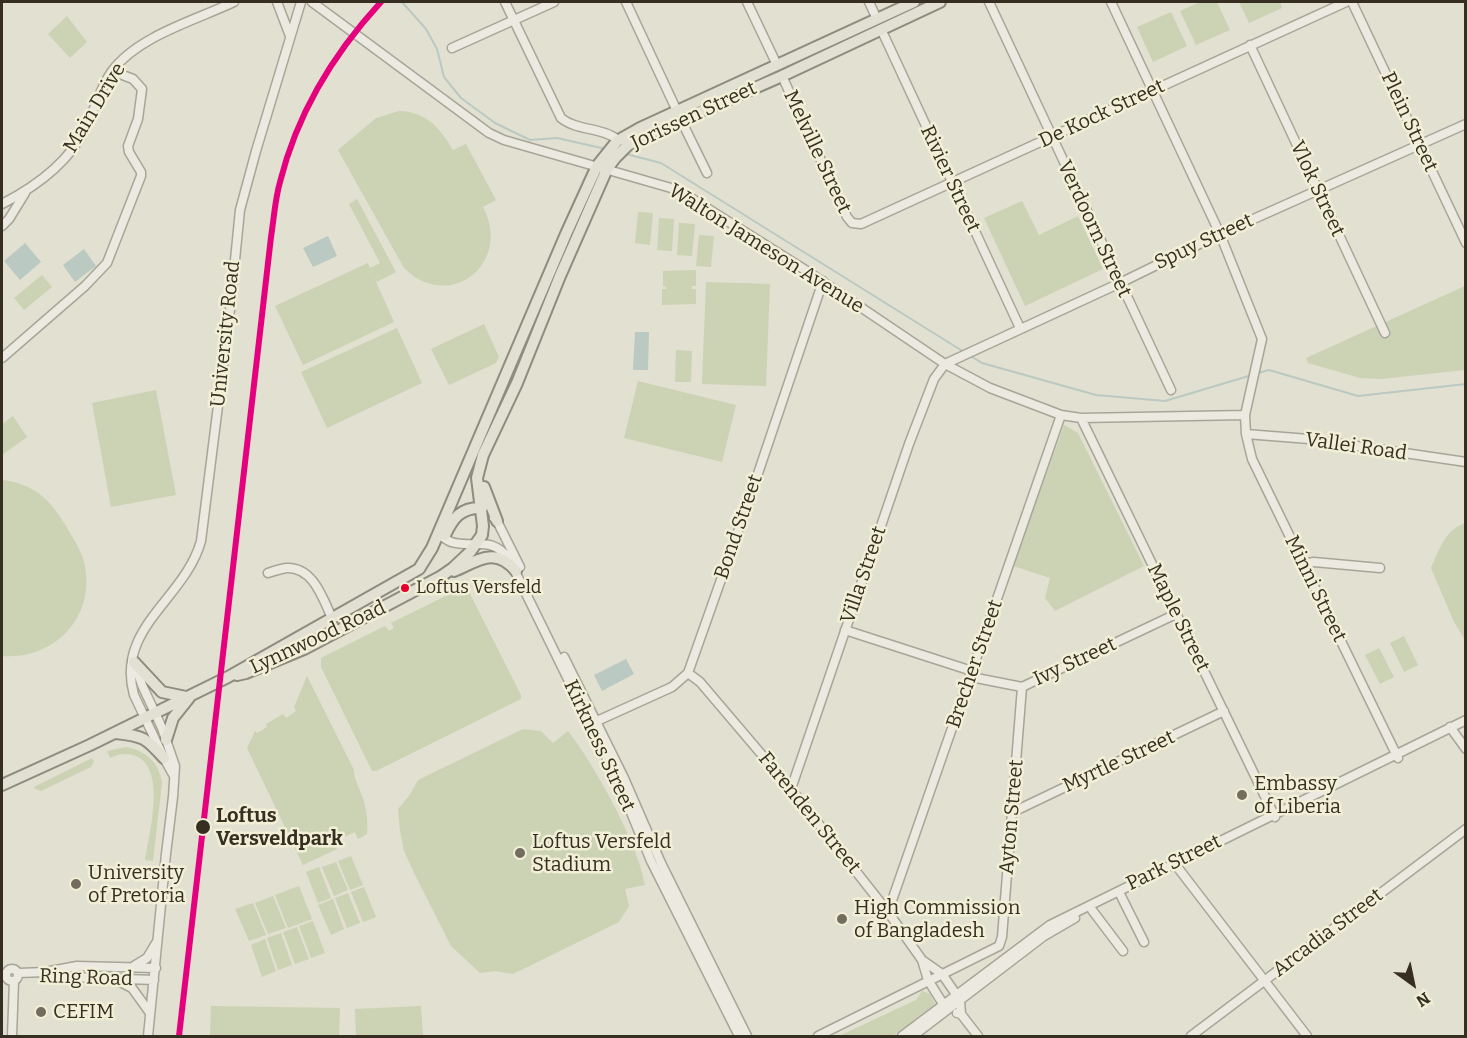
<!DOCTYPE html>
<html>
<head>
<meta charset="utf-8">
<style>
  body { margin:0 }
  #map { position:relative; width:1467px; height:1038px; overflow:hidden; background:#e2e0d0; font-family:Bitter,serif }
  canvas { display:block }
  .frame { position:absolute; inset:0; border:3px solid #362f21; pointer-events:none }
  .north { position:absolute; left:1383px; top:954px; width:60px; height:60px; -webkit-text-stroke:4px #f2efd7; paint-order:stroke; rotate:147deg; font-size:16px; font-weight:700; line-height:24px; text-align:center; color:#362f21 }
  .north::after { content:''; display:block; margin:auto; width:21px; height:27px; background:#362f21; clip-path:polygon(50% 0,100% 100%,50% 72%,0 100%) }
</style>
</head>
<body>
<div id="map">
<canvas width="1467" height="1038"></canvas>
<div class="frame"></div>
<div class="north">N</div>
</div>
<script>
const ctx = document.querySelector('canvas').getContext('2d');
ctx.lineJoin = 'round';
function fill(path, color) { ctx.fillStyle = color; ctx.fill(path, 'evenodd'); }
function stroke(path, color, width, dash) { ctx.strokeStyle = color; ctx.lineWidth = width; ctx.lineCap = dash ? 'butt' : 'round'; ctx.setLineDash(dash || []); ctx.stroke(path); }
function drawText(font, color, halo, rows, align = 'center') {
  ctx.font = font + ' Bitter,serif'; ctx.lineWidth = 5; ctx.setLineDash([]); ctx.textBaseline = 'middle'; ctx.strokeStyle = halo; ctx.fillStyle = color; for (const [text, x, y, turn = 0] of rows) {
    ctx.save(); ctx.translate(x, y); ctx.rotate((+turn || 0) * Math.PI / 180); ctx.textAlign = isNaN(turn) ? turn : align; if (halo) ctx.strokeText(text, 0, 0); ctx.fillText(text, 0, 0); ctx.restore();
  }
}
fill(new Path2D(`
  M1200,2H1217L1230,30L1196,45L1180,11Z
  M1239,2H1280L1282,8L1249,23Z
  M1171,12L1187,46L1153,62L1137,27Z
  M67,16L87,42L70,58L48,34Z
  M399,111C427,112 440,128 453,150L466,144L496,200L483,207C513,264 449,313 404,268L338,150L376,118Z
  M357,199L396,272L377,282L374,277L394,322L303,365L275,306L368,263L370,268L380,263L349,204Z
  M1022,201L1039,235L1078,216L1103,269L1025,306L984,218Z
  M638,212L653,213L650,245L635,243Z
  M659,218L674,219L672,251L657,250Z
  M679,223L695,224L692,256L677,255Z
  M699,235L714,236L711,267L696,266Z
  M696,270V286H692V289H696V304L662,305V289H666V287L663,286V271Z
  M42,275L52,287L24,310L14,298Z
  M706,282L770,284L766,386L702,384Z
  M1465,286V370L1381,379L1360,378L1308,363L1306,358Z
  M484,324L499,357L496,363L449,385L431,349Z
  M397,328L422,383L327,428L301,372Z
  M676,350L692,351L691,382H675Z
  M638,381L736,405L722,462L624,438Z
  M156,390L176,495L111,507L92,403Z
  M13,416L27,437L2,455V424Z
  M1064,425L1078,433L1144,566L1055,611L1045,598L1050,578L1013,566Z
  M2,480C34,484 49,498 66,526C72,537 81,549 84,562C97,616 55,660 2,656Z
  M1465,523H1466L1465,640L1454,622L1431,568C1439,550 1445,530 1465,523Z
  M466,586L521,695V699L376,771H372L321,667V658L385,626L389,631L394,628L391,623Z
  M1404,636L1418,665L1404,672L1390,643Z
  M1379,648L1394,677L1380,684L1365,655Z
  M307,676L354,770C354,781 360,788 363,799C367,811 368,822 367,834L358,839L355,832L334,842L337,849L303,865L247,748L255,731L257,733L267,727L266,724L283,714L286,718L296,711L294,707Z
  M523,729L541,731L553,743L568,731C594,764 638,843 645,885L625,889L629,906L619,922L513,974L495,971L480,973L451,946L415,875L404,851L400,831L398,809L409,796L418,780Z
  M126,747C146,751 159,762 162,783L153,861L145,860C149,835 166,772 138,757C128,752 119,754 110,758L107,751Z
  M92,758L94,761L91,767L41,791L35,789L34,787Z
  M351,856L363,885L350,890L338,861Z
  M336,862L348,890L334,896L322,867Z
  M319,867L331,898L318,903L306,872Z
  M299,886L312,919L288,928L275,895Z
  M364,887L376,917L363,922L351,892Z
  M348,893L360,923L347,928L335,898Z
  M273,896L286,928L268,934L255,903Z
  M333,899L344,929L331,935L318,905Z
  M253,903L266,935L249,941L235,909Z
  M313,921L325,953L311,958L299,926Z
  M297,927L309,959L295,964L283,932Z
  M281,933L292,965L278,970L267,938Z
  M265,939L276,971L262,977L251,945Z
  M922,991L930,994L935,1004L893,1036H839L916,1000Z
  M211,1006L340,1008L339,1036H210Z
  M421,1006L423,1036H356L355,1009Z`), '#ccd2b4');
fill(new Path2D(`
  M328,236L337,256L313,267L303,248Z
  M25,243L41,262L20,280L4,261Z
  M84,249L96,266L75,282L63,265Z
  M635,332H649L648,370H633Z
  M626,659L634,674L602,691L594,675Z`), '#bac9c2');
stroke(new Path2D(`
  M402,2L426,29L437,49L444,77L461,98L495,123L530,140L557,138L606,149
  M626,154L661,163L964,352
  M969,355L982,363L1096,395L1165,401L1252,375
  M1258,373L1269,370L1358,396L1466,384`), '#bac9c2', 2);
const minor = new Path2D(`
  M277,2L290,36
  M312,2L489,133L504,140L678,190L810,273L945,364L990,388L1061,415L1081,418L1245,415
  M505,2L561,118C577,131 602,127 618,140
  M626,2L677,111
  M747,2L777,65
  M869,2L877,19
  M989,2L1171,390
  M1111,2L1220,234L1262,339L1245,415L1246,434L1252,459L1398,758
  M1352,2L1466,243
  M881,29L1020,328
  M1250,45L1385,333
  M452,48L554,2
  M782,76L847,217L852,223L861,224L1346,2
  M681,120L707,173
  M2,204C35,187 68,164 85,129C95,110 99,89 112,71C138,36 196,20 234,2
  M2,226L9,219L25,193
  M2,358L85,286L107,263L141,176V172L129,152L128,146L138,119L142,89L133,79L112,71
  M1081,418L1275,817
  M1246,434L1309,439L1466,462
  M494,518L497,521L520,567
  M439,535C443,537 447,540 451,542C475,549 491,535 509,559L618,781L651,861L739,1036
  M1303,564L1314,562L1380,568
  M268,573C274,571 280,569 286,568C313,566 323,599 332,618
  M845,630L972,671
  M564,657L624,778L661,863L747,1036
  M135,664L142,685L162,728L175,766L173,797L166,854L148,1036
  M688,673L700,682L791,789L888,912L922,960L942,974L960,1000L961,1014
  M971,677L1022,687L1176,614
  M594,721H597L672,687L688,673L746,509L823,281
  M1450,727L1466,749
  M174,776L164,758L134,695C115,628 185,599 201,541L230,310L240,210L256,151L301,2
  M791,789L909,444L934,379L945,364L1120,283L1220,234L1466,124
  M1013,812L1224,711
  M1175,864L1307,1036
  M1121,896L1144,942
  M1092,910L1123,951
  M888,912L1061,415
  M922,960L928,980L945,1007
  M134,966L147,958L156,943
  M6 975a6 6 0 1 1 12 0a6 6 0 1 1-12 0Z
  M19,973L45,972L77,966L156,968
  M44,976L154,980
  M118,981L132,988L150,1013
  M957,1013L961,1014L978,1036
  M12,1036L14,981
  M818,1036L999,946L1002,937L1022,687
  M902,1036L1050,925L1466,720
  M913,1036L1044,936L1075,918
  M1191,1036L1466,829`);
const major = new Path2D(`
  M484,487L497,521
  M445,535C453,518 461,507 482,508
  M454,571C478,561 495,546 516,571
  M134,662L162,692L186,697
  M237,675L246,673L304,649L440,577L453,568L470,552L482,535L483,526L477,478L483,455L517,383L560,276L607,169L615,158L628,145L647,135L782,76L940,2
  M116,733C144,736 146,738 164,758
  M166,740L173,718L189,698
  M2,785L90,745L228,677L419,569L432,548L566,234L597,166L617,141L640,128L914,2`);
stroke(minor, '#a8a598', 11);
stroke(major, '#8e8b7f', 14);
stroke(minor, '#ebe9e0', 8);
stroke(major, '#e2e0d3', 10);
stroke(new Path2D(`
  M179,1036L271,237C274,218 275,199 280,182C297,114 334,53 381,2`), '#e5007d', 6);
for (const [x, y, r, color] of [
  [405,588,5,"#e4002b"],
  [1242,795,6,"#726d5e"],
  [203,827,8,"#362f21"],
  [520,853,6,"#726d5e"],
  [76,884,6,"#726d5e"],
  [842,919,6,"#726d5e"],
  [41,1012,6,"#726d5e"]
]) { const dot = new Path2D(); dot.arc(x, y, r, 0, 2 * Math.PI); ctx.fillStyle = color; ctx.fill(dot); stroke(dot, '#f2efd7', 2); }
drawText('18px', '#362f21', '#f2efd7', [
  ["Loftus Versfeld",416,588]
], 'left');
drawText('20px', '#362f21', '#f2efd7', [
  ["Main Drive",95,108,-59],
  ["De Kock Street",1102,114,-25],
  ["Jorissen Street",694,116,-25],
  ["Plein Street",1409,122,65],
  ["Melville Street",817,152,65],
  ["Rivier Street",950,179,65],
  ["Vlok Street",1317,189,65],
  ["Verdoorn Street",1094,229,65],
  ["Spuy Street",1204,242,-25],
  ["Walton Jameson Avenue",766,249,32],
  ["University Road",226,334,-84],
  ["Vallei Road",1356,447,8],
  ["Bond Street",739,527,-71],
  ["Villa Street",864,575,-71],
  ["Minni Street",1315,589,64],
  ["Maple Street",1178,618,64],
  ["Lynnwood Road",318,638,-25],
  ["Ivy Street",1075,662,-25],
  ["Brecher Street",975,664,-71],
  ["Kirkness Street",599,746,65],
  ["Myrtle Street",1119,762,-25],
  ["Farenden Street",809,813,51],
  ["Ayton Street",1012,817,-85],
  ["Park Street",1174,863,-26],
  ["Arcadia Street",1328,933,-37],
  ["Ring Road",86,978,2]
]);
drawText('20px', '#362f21', '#f2efd7', [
  ["Embassy",1254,784],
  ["of Liberia",1254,807],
  ["Loftus Versfeld",532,842],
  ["Stadium",532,865],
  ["University",88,873],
  ["of Pretoria",88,896],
  ["High Commission",854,908],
  ["of Bangladesh",854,931],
  ["CEFIM",53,1012]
], 'left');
drawText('bold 20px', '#362f21', '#f2efd7', [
  ["Loftus",216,816],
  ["Versveldpark",216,839]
], 'left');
</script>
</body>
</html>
